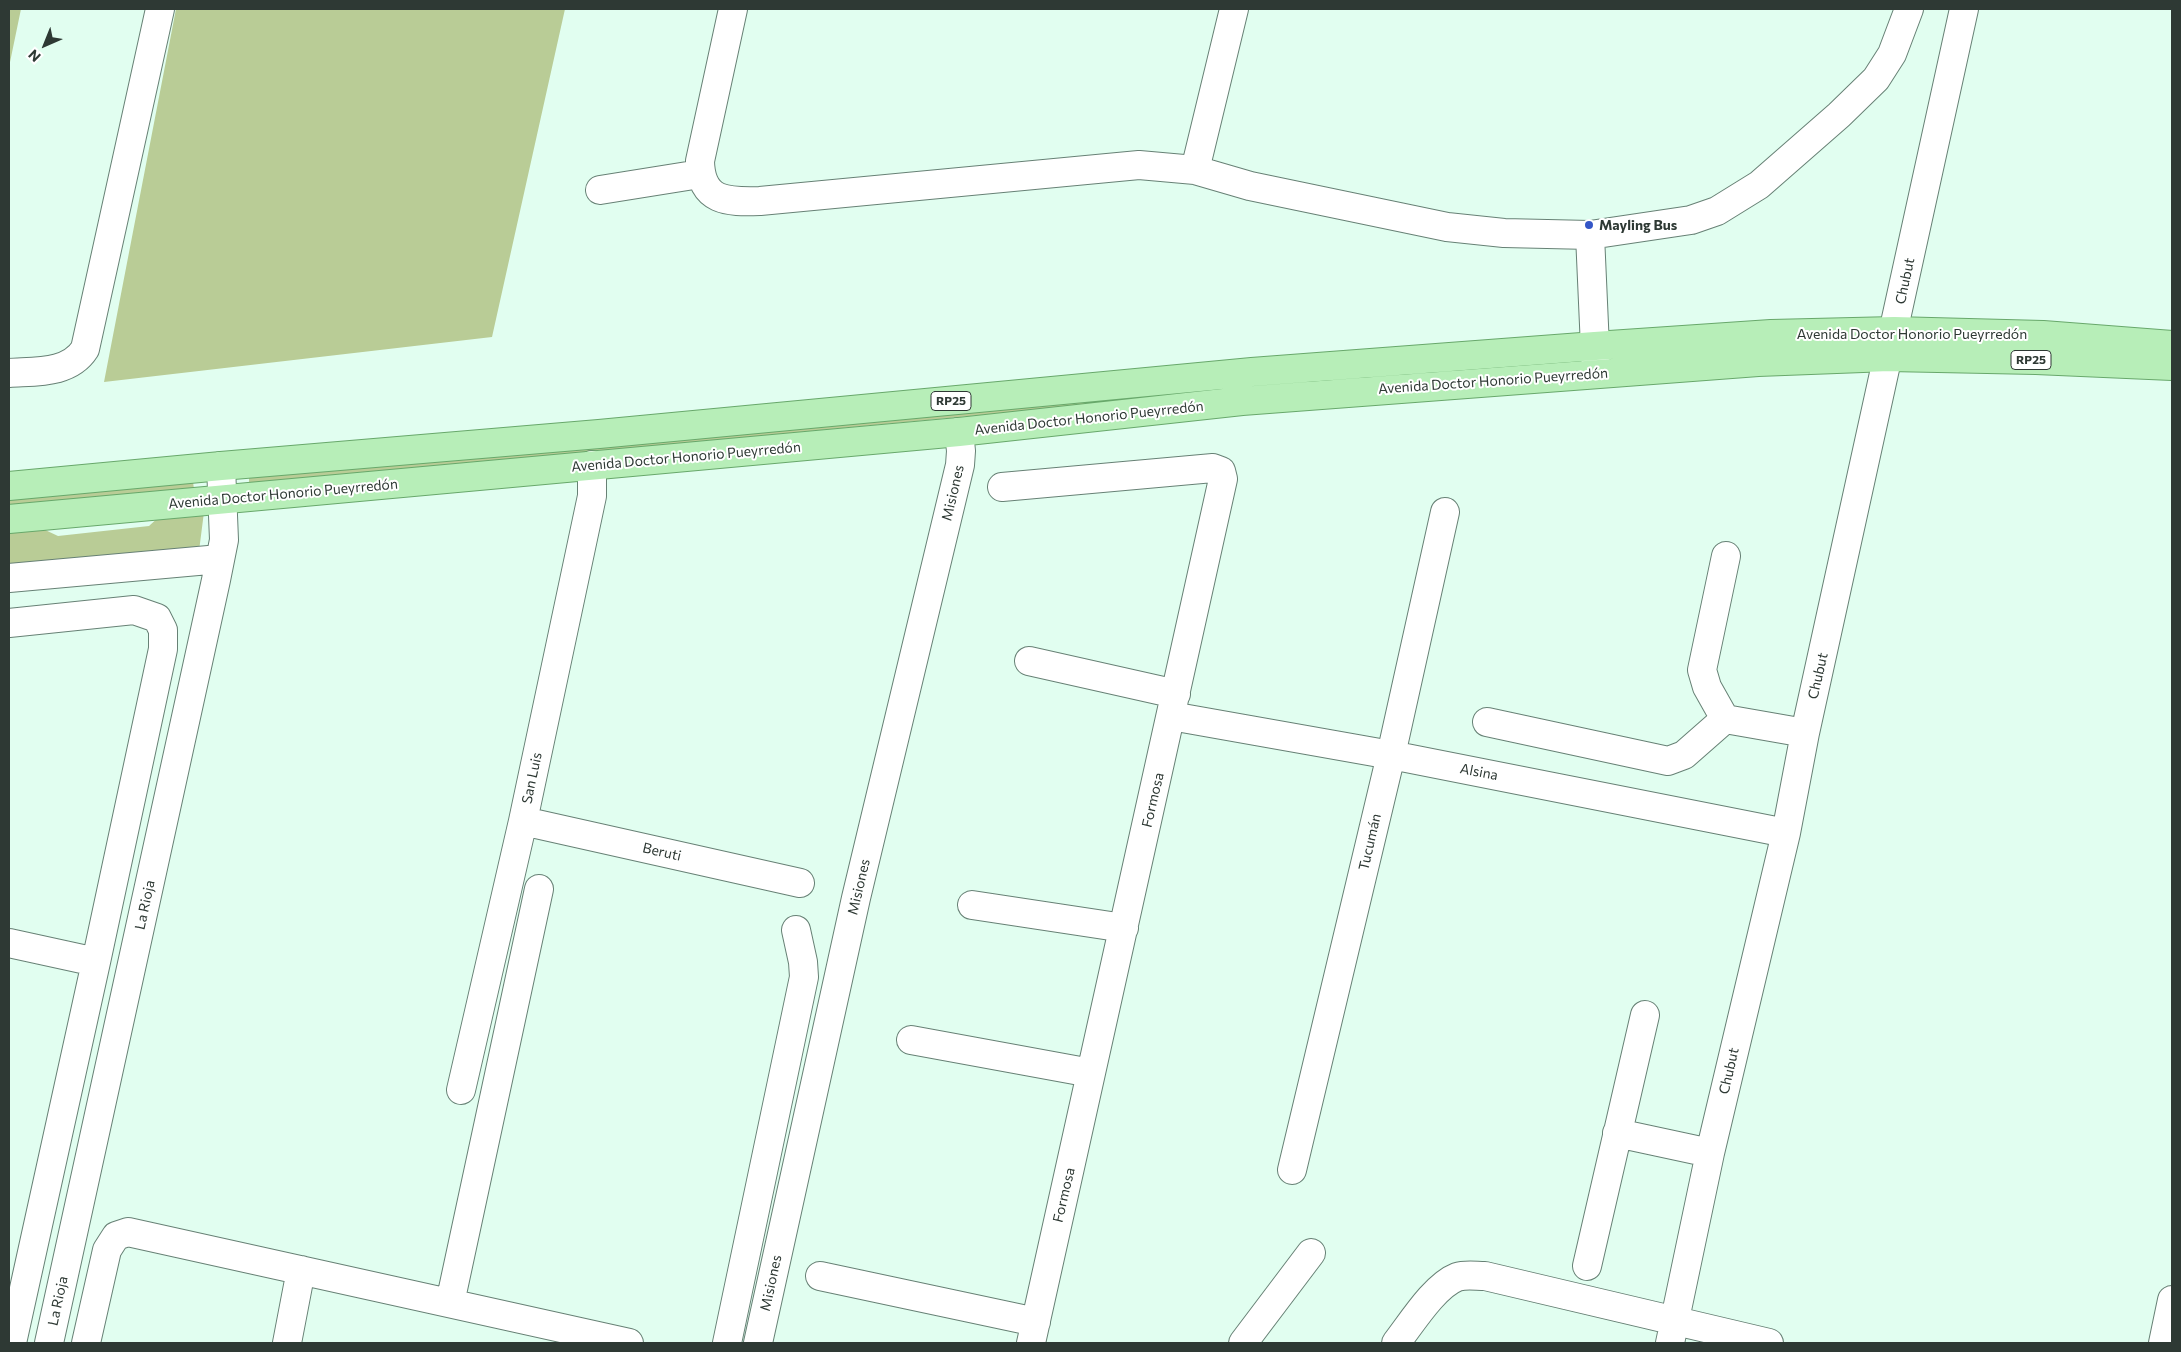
<!DOCTYPE html>
<html>
<head>
<meta charset="utf-8">
<style>
  body { margin:0 }
  #map { position:relative; width:2181px; height:1352px; overflow:hidden; background:#e1fef0; font-family:Commissioner,sans-serif }
  canvas { display:block }
  .frame { position:absolute; inset:0; border:10px solid #2e3934; pointer-events:none }
  .north { position:absolute; left:20px; top:20px; width:50px; height:50px; -webkit-text-stroke:4px #fff; paint-order:stroke; rotate:224deg; font-size:14px; font-weight:700; line-height:20px; text-align:center; color:#2e3934 }
  .north::after { content:''; display:block; margin:auto; width:18px; height:22px; background:#2e3934; clip-path:polygon(50% 0,100% 100%,50% 72%,0 100%) }
</style>
</head>
<body>
<div id="map">
<canvas width="2181" height="1352"></canvas>
<div class="frame"></div>
<div class="north">N</div>
</div>
<script>
const ctx = document.querySelector('canvas').getContext('2d');
ctx.lineJoin = 'round';
function fill(path, color) { ctx.fillStyle = color; ctx.fill(path, 'evenodd'); }
function stroke(path, color, width, dash) { ctx.strokeStyle = color; ctx.lineWidth = width; ctx.lineCap = dash ? 'butt' : 'round'; ctx.setLineDash(dash || []); ctx.stroke(path); }
function drawText(font, color, halo, rows, align = 'center') {
  ctx.font = font + ' Commissioner,sans-serif'; ctx.lineWidth = 4; ctx.setLineDash([]); ctx.textBaseline = 'middle'; ctx.strokeStyle = halo; ctx.fillStyle = color; for (const [text, x, y, turn = 0] of rows) {
    ctx.save(); ctx.translate(x, y); ctx.rotate((+turn || 0) * Math.PI / 180); ctx.textAlign = isNaN(turn) ? turn : align; if (halo) ctx.strokeText(text, 0, 0); ctx.fillText(text, 0, 0); ctx.restore();
  }
}
fill(new Path2D(`
  M9,9H21L9,67Z
  M176,9H565L492,337L104,382Z
  M1577,358V363L1045,409L249,484V478L953,411Z
  M193,482L194,489L9,506V499Z
  M204,512L199,551L9,572V531L41,528L58,536L149,526L161,515Z`), '#b9cc96');
const minor = new Path2D(`
  M733,9L700,161C701,202 727,202 760,201L1139,165L1195,170L1250,186L1447,227L1504,233L1590,235L1596,370
  M1195,170L1234,9
  M600,190L700,174
  M1590,235L1691,220L1717,211L1759,185L1839,115L1876,79L1892,54L1909,9
  M9,373C36,371 69,374 85,349L160,9
  M1002,487L1213,468L1221,471L1223,479L1031,1343
  M9,578L220,559
  M9,623L134,610L157,618L163,630V649L96,962L12,1343
  M1029,661L1176,694
  M1171,716L1391,755L1786,833
  M1725,719L1707,687L1702,670L1726,556
  M1487,722L1668,761L1684,755L1725,719L1805,733
  M523,821L800,883
  M972,905L1124,928
  M9,943L96,962
  M911,1040L1091,1073
  M461,1090L523,821L592,496V465
  M1617,1133L1710,1153
  M1292,1170L1391,755L1445,512
  M1587,1266L1645,1015
  M820,1276L1036,1322
  M450,1303L539,889
  M49,1343L216,580L224,540L221,466
  M86,1343L107,1250L116,1236L128,1232L629,1343
  M287,1343L301,1270
  M727,1343L804,977L803,962L796,930
  M758,1343L856,898L960,465L961,451L959,432
  M1243,1343L1311,1253
  M1396,1343C1411,1324 1434,1286 1457,1277C1466,1274 1476,1276 1485,1276L1769,1343
  M1670,1343L1710,1153L1786,833L1805,733L1964,9
  M2163,1343L2172,1300`);
const major = new Path2D(`
  M9,486L221,466L599,434L1252,372L1595,346L1771,334L1894,331L2043,335L2172,345
  M9,519L959,432L1242,401L1758,362L1889,357L2036,360L2172,366`);
stroke(minor, '#678175', 30);
stroke(major, '#68a86b', 30);
stroke(minor, '#fff', 28);
stroke(major, '#b7eeb8', 28);
for (const [x, y, r, color] of [
  [1589,225,5,"#3456c7"]
]) { const dot = new Path2D(); dot.arc(x, y, r, 0, 2 * Math.PI); ctx.fillStyle = color; ctx.fill(dot); stroke(dot, '#fff', 2); }
for (const [x, y, w] of [
  [2031,360,40],
  [951,401,40]
]) { const box = new Path2D(); box.roundRect(x - w / 2, y - 9.5, w, 19, 4); ctx.fillStyle = '#fff'; ctx.fill(box); stroke(box, '#2e3934', 1); }
drawText('bold 12px', '#2e3934', null, [
  ["RP25",2031,360],
  ["RP25",951,401]
]);
drawText('bold 14px', '#2e3934', '#fff', [
  ["Mayling Bus",1599,225]
], 'left');
drawText('14px', '#2e3934', '#fff', [
  ["Chubut",1905,281,-78],
  ["Avenida Doctor Honorio Pueyrredón",1912,334],
  ["Avenida Doctor Honorio Pueyrredón",1493,381,-4],
  ["Avenida Doctor Honorio Pueyrredón",1089,418,-6],
  ["Avenida Doctor Honorio Pueyrredón",686,457,-5],
  ["Misiones",953,493,-77],
  ["Avenida Doctor Honorio Pueyrredón",283,494,-5],
  ["Chubut",1818,676,-77],
  ["Alsina",1479,772,11],
  ["San Luis",532,778,-78],
  ["Formosa",1153,800,-77],
  ["Tucumán",1370,842,-77],
  ["Beruti",662,852,13],
  ["Misiones",859,887,-77],
  ["La Rioja",145,905,-78],
  ["Chubut",1729,1071,-77],
  ["Formosa",1064,1195,-77],
  ["Misiones",771,1283,-78],
  ["La Rioja",58,1301,-78]
]);
</script>
</body>
</html>
